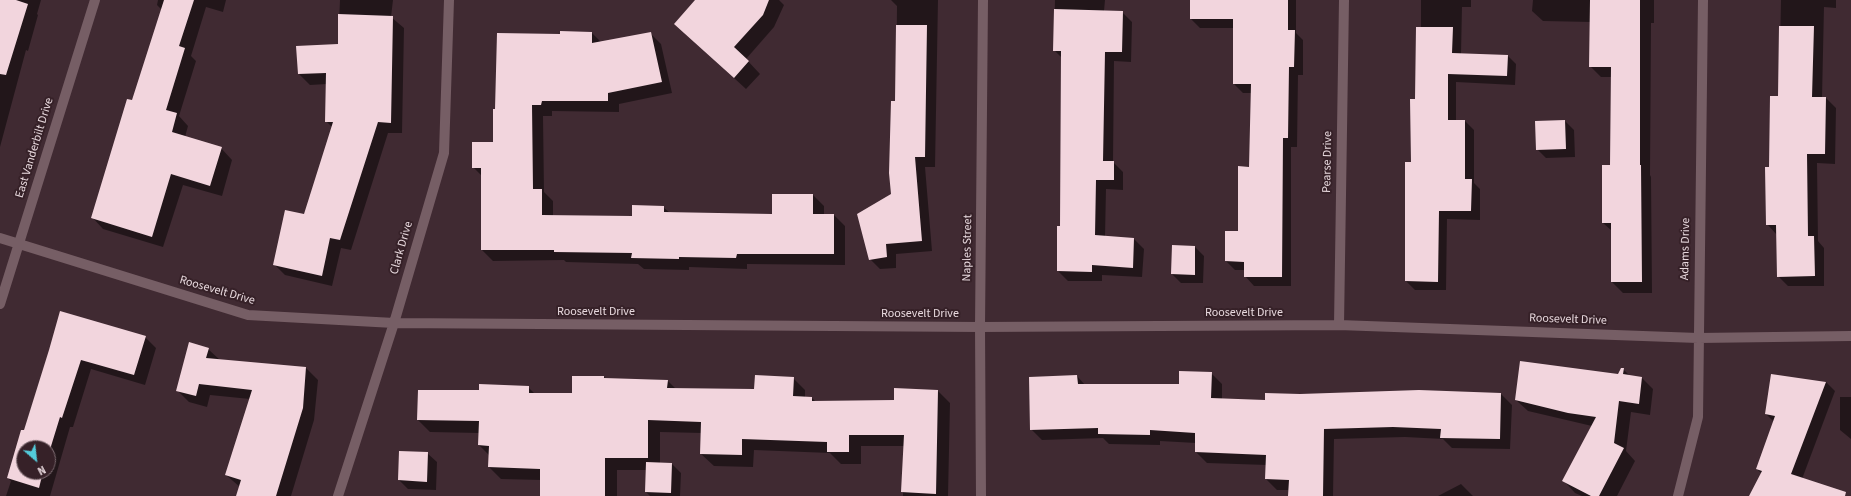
<!DOCTYPE html>
<html>
<head>
<meta charset="utf-8">
<style>
  body { margin:0 }
  #map { position:relative; width:1851px; height:496px; overflow:hidden; background:#402a32; font-family:"Source Sans 3",sans-serif }
  canvas { display:block }
  .north { position:absolute; left:16px; top:440px; width:40px; height:40px; box-sizing:border-box; background:#362128; border:1px solid #7d6b71; border-radius:50%; rotate:152deg; font-size:11px; font-weight:700; line-height:16px; text-align:center; color:#e8d9de }
  .north::after { content:''; display:block; margin:auto; width:14px; height:18px; background:#53cbdb; clip-path:polygon(50% 0,100% 100%,50% 72%,0 100%) }
</style>
</head>
<body>
<div id="map">
<canvas width="1851" height="496"></canvas>
<div class="north">N</div>
</div>
<script>
const ctx = document.querySelector('canvas').getContext('2d');
ctx.lineJoin = 'round';
function fill(path, color) { ctx.fillStyle = color; ctx.fill(path, 'evenodd'); }
function stroke(path, color, width, dash) { ctx.strokeStyle = color; ctx.lineWidth = width; ctx.lineCap = dash ? 'butt' : 'round'; ctx.setLineDash(dash || []); ctx.stroke(path); }
function drawText(font, color, halo, rows, align = 'center') {
  ctx.font = font + ' "Source Sans 3",sans-serif'; ctx.lineWidth = 4; ctx.setLineDash([]); ctx.textBaseline = 'middle'; ctx.strokeStyle = halo; ctx.fillStyle = color; for (const [text, x, y, turn = 0] of rows) {
    ctx.save(); ctx.translate(x, y); ctx.rotate((+turn || 0) * Math.PI / 180); ctx.textAlign = isNaN(turn) ? turn : align; if (halo) ctx.strokeText(text, 0, 0); ctx.fillText(text, 0, 0); ctx.restore();
  }
}
fill(new Path2D(`
  M0,0H41L37,14L38,15L28,51L26,50L0,147Z
  M158,0H226L223,12L206,7L191,56L196,61L179,116L188,126L185,137L221,148L232,160L222,196L183,185L163,247L103,229L92,217L133,102L162,10L157,5Z
  M340,0H393L391,17L404,28L402,133H388L351,250L341,248L332,286L285,275L274,264L305,215L332,127L326,121L327,84L310,85L299,74L338,45Z
  M696,0H779L784,5L774,27L746,59L760,74L746,89L675,24Z
  M891,0H938L935,167H925L932,251L896,254V268L880,269L870,259L892,194L896,102L897,6Z
  M1055,0H1105L1104,11L1122,12L1132,22L1131,62L1114,61L1113,162L1123,172V190L1106,189L1105,237L1134,239L1144,249L1142,277L1102,275V281H1068L1058,271L1061,227L1062,58L1054,50Z
  M1191,0H1296V33L1303,40V75H1298L1297,147H1291V286H1254L1245,276V270H1235L1226,261V232H1239L1250,168L1252,93H1243L1234,84V28H1200L1191,19Z
  M1421,0H1471V7H1462L1461,54L1508,56L1516,64L1515,85L1456,82V121H1465L1474,130V183L1480,189V220L1447,219L1446,290H1415L1406,281L1421,28Z
  M1533,0H1654V23H1651L1650,175L1651,177L1652,293H1623L1612,282V231L1603,223L1611,166L1612,77H1601L1590,66L1591,22L1543,21L1532,11Z
  M1781,0H1836V8L1824,7L1822,98H1826L1836,108L1835,164L1817,163L1818,241L1824,248V286H1788L1778,276L1777,235L1767,224L1769,168L1779,97Z
  M592,33L602,43L650,33L661,44L672,93L619,104V112L552,111V116H543L544,192L553,201V216L633,217L663,207L670,213L773,215L813,195L824,206V215H834L845,226V265L747,264V269L689,267V270L644,269L638,264L566,262L564,260L493,261L482,250V176L473,167L494,143L561,35Z
  M1565,121L1574,130L1575,157L1546,158L1537,149Z
  M1195,247L1204,256L1203,283H1181L1172,274Z
  M145,337L156,348L145,385L91,369L73,427H70L50,496H6L11,481L8,478L50,351ZM24,448H48V472H24Z
  M208,349L220,360L306,368L318,380L314,420L291,496H237L240,487L226,475L250,399L210,395L207,407L189,402L177,390Z
  M1623,369L1630,376L1642,378L1653,389L1650,415L1631,412L1626,451L1635,461L1617,496H1582L1575,493L1564,481L1592,426L1528,411L1516,400L1619,375Z
  M1211,373L1222,384V399L1266,401L1300,395L1501,394L1512,405L1510,449L1452,448L1443,439L1405,437L1334,439L1333,496H1290V490H1277L1266,479L1267,465L1207,463L1196,452V443L1160,441V445L1109,444L1103,438L1042,440L1031,429L1077,376L1085,385H1180Z
  M604,377L607,379L667,380L676,389L755,390L793,378L805,390V398H812L816,402L895,401L938,391L950,403L948,496H903L904,446H861V464H841L830,453L754,450L753,467L714,466L701,454L702,433L660,432V464H672L681,473L680,496H650L646,492V470H617V496H541V480L501,479L489,467V455L479,445V433L430,432L418,420L480,391L528,387L535,394H573Z
  M1826,382L1835,391L1802,479L1839,496H1750L1762,474L1757,469L1774,422L1766,414Z
  M1840,397H1851V439L1840,430Z
  M427,453L437,462L436,490L408,489L399,480Z
  M1461,484L1473,496H1438Z`), '#0007');
fill(new Path2D(`
  M0,0H16L28,4L6,75L0,74Z
  M164,0H194L179,46L185,48L166,110L177,113L172,132L222,147L210,186L171,174L152,237L91,218L127,99L132,100Z
  M695,0H769L763,15L734,47L749,61L734,78L674,24Z
  M1190,0H1288V30H1295L1294,67H1289L1288,138H1283L1282,277H1244V262L1225,261V231H1238V166L1249,167L1251,84H1233V19H1190Z
  M1590,0H1640V165H1641L1642,282H1611V223H1602V165H1610L1611,67H1589Z
  M1054,9L1123,11L1122,52H1105L1103,161H1114V180H1096L1095,235L1134,238L1133,268L1092,265V272L1057,271V226H1060L1061,51H1053Z
  M338,14L393,16L391,123L378,122L340,240L330,238L322,276L273,265L285,210L304,214L333,122H325L326,73L298,74L296,46L338,44Z
  M896,25H927L925,157H915L922,241L886,244L887,257L869,260L857,214L891,194L889,173L891,101H895Z
  M1779,26H1814L1812,97H1826L1825,154H1807L1808,236H1814L1815,276L1777,277L1776,225H1766L1765,167H1769L1770,96H1778Z
  M1416,27H1453L1452,53L1508,55L1507,76L1448,74V120H1465V179H1472L1471,211H1439L1438,282L1405,281V162H1411L1410,99H1415Z
  M560,31L592,32V43L651,32L662,82L608,93V101H542L541,105H532L533,189H542V215L632,216V205L664,206V212L772,214V194H813V214H834V254H737L736,258L679,257V259L631,258L632,253L554,252V250H481V168H472V142H493V109H495L497,33L560,34Z
  M1565,120L1566,149L1536,150L1535,121Z
  M1172,245L1195,246V275L1171,274Z
  M60,311L146,336L134,375L81,360L62,418L60,417L48,456V448H24V472H43L39,488L7,478L21,430H24L49,350Z
  M189,342L209,348L206,358L306,367L303,408L276,496H236L241,480L225,475L252,390L199,384L196,396L176,391Z
  M1520,361L1618,374L1621,368H1624L1623,374L1642,377L1639,404L1619,401L1614,443L1624,448L1599,496H1591L1562,481L1596,417L1568,413L1515,400Z
  M1179,371L1212,372L1211,398L1265,400V393L1300,394L1419,390L1501,393L1500,439L1440,438L1441,429L1393,427L1324,429L1323,496H1288L1289,480L1265,479L1266,455L1195,452V433L1150,430V435L1098,434V428L1030,430L1029,377L1077,375L1078,384H1179Z
  M1771,374L1826,382L1791,474L1846,492L1845,496H1749L1762,471L1756,469L1775,416L1765,414Z
  M755,375L794,377L793,396L812,397V401L894,400V388L938,390L936,494L901,492L904,435H849V452H827V442L742,439V455L700,454L701,422L648,420V458H605V496H540V469L488,467L489,446L478,445L479,421L417,420L418,390H479V384L529,386V393H572V376H604V378L668,380L667,388L754,389Z
  M399,451L428,452L427,482L398,480Z
  M646,462L672,463L671,493L645,492Z`), '#f2d5dd');
stroke(new Path2D(`
  M0,238L248,315L394,323L980,327L1339,325L1698,338L1851,336
  M0,304L95,0
  M1339,325L1344,0
  M338,496L394,323L444,153L449,0
  M981,496L980,327L983,0
  M1678,496L1698,417L1703,0`), '#765e65', 10);
drawText('12px', '#e8d9de', '#362128', [
  ["East Vanderbilt Drive",35,148,-73],
  ["Pearse Drive",1328,162,-89],
  ["Clark Drive",402,248,-74],
  ["Naples Street",968,248,-89],
  ["Adams Drive",1686,249,-89],
  ["Roosevelt Drive",217,291,16],
  ["Roosevelt Drive",596,312],
  ["Roosevelt Drive",1244,313],
  ["Roosevelt Drive",920,314],
  ["Roosevelt Drive",1568,320,2]
]);
</script>
</body>
</html>
